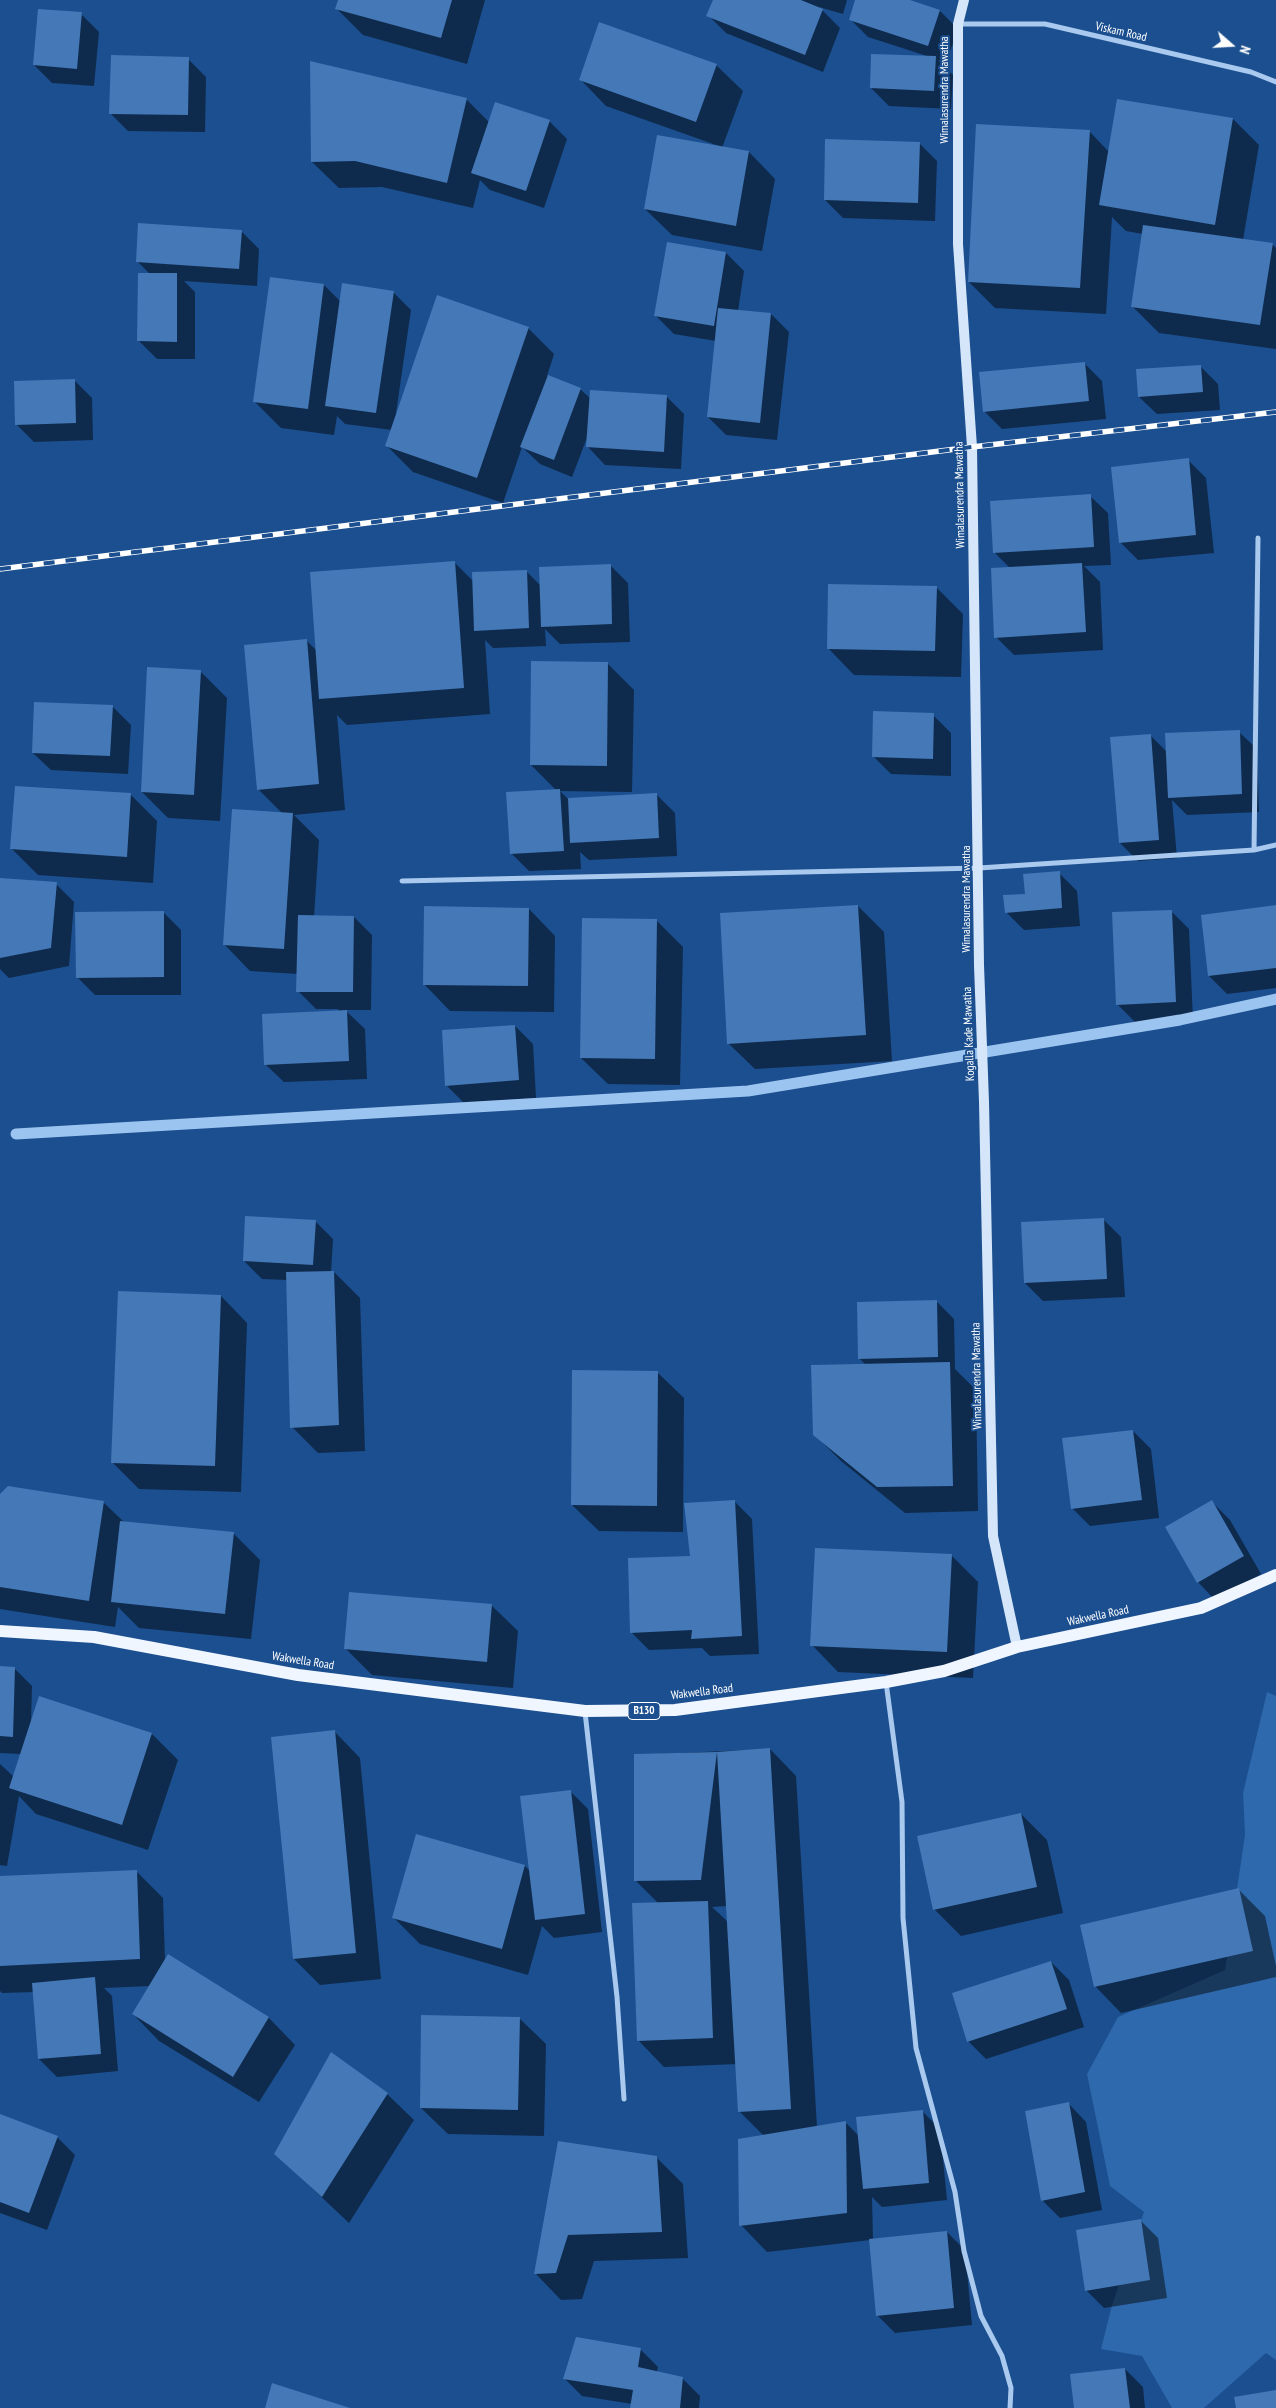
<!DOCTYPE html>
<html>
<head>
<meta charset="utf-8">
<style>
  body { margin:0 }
  #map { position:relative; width:1276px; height:2408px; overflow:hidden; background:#1b4f8f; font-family:"PT Sans Narrow",sans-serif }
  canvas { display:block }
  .north { position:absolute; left:1206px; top:20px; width:50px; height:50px; -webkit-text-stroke:4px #1b4f8f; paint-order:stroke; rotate:109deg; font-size:14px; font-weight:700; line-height:20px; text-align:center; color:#fff }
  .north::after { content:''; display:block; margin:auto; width:18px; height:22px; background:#fff; clip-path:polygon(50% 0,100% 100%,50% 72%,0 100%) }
</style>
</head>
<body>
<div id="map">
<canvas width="1276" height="2408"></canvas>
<div class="north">N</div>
</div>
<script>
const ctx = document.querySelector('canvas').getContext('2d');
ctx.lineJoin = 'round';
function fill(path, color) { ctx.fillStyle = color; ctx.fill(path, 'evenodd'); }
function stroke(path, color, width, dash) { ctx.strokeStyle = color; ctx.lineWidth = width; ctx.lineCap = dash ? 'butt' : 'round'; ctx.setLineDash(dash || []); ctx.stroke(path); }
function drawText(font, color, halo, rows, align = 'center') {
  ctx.font = font + ' "PT Sans Narrow",sans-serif'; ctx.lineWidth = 4; ctx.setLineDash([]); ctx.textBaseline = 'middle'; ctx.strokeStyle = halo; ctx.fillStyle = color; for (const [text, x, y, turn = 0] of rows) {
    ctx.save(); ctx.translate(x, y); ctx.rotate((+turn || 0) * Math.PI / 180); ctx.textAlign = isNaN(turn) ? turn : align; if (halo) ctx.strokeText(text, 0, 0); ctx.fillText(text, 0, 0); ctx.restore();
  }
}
fill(new Path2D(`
  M1267,1692L1276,1696V2360L1266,2353L1204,2408H1172L1142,2356L1101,2349L1112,2305L1144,2212L1110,2186L1087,2074L1118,2017L1225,1970L1245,1835L1243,1793Z`), '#2e69ad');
fill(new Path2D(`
  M339,0H485L467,64L363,35L337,9Z
  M714,0H847L843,14L819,7L840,28L823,72L726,33L708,15Z
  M856,0H906L940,11L958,29L946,63L938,60L953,75L951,109L889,106L871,88L927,56L868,37L850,19Z
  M81,14L99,32L94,86L52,83L34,65Z
  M188,59L206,77L205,132L128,131L110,113Z
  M716,65L743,91L722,148L749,152L775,179L762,251L672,235L645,209L719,146L606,106L580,79Z
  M466,99L489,122L549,121L567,139L544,208L490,190L480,180L473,208L382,187L339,188L312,162Z
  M1118,100L1233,119L1259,145L1243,240L1272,244L1276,248V349L1159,333L1133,307L1143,234L1126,231L1112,217L1106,314L995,308L969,282L1089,131L1109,152Z
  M919,143L937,161L935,221L843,218L825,200Z
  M241,231L259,249L257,286L184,281L195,292V359H157L139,341L150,274L138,262Z
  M726,253L744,271L738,311L771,314L789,332L777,440L726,435L708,417L716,341L674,334L656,316Z
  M271,278L324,285L341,302L393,292L411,310L396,413L528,328L554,354L547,376L580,389L591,399L666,396L684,414L681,469L605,465L588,447V435L572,477L540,464L522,447L503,503L413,472L387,446L392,430L345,424L337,416L334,435L281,428L255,402Z
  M1084,363L1102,381L1106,419L1002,429L984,411Z
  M1200,366L1218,384L1220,410L1157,414L1139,397Z
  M74,380L92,398L93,440L34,442L16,424Z
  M1188,460L1206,478L1214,553L1138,560L1120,542Z
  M1090,496L1108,513L1111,565L1084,566L1100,582L1103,650L1014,655L996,637L1010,568L994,552Z
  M455,563L473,581L526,571L541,586L610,565L628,583L630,642L560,644L545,629L546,646L493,648L485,640L490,714L347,725L337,715L345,810L294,815L319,840L314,917H354L372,935L371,1010H345L365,1029L367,1079L284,1082L266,1065L339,1012L338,1009H316L298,991V974L250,971L224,944L282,813L258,789L306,640L317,651Z
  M936,587L963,614L961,677L854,675L828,648Z
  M607,663L634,690L632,792L560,791L569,800L657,795L675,813L677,856L589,860L580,852L581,869L529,871L511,853L557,791L531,765Z
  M201,672L227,698L220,821L168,818L142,792Z
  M113,707L131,725L128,774L51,770L33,753Z
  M933,715L951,733V776L891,774L873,756Z
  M1239,732L1257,749L1259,812L1187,815L1172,800L1177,858L1138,861L1120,843L1150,735L1167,752Z
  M131,795L157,821L153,883L38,875L12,849Z
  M1059,873L1077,891L1080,926L1024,930L1006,912L1026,895Z
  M0,879L56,884L74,902L69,966L9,978L0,969Z
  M858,906L884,932L892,1061L755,1069L728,1043Z
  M1276,907V988L1227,994L1209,976L1202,916Z
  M529,909L555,936L554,1012L450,1011L424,984Z
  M1171,911L1189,929L1193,1020L1135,1022L1117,1004Z
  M163,912L181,930V995H95L77,977Z
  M656,920L683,947L680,1085L608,1084L581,1058Z
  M515,1026L533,1044L536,1098L464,1103L446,1085Z
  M1103,1219L1121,1237L1125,1297L1043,1301L1025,1283L1022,1224Z
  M315,1221L333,1239L331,1272H334L360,1298L365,1451L318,1453L292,1427L287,1280L262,1279L244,1261Z
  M221,1296L247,1323L241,1492L139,1489L112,1462Z
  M936,1301L954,1319L955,1369L976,1390L978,1511L905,1513L841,1461L814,1434L866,1365L859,1358Z
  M657,1372L684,1398L683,1532L599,1531L572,1505Z
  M1133,1431L1151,1449L1159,1518L1090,1526L1072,1508Z
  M0,1495L103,1502L124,1522L234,1534L260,1560L251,1639L139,1628L118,1607L115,1627L0,1609Z
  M734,1501L752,1519L759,1654L710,1656L702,1648L649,1650L631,1632Z
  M1212,1502L1230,1520L1261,1574L1215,1600L1198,1582Z
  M951,1555L978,1582L973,1678L838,1672L812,1645Z
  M491,1605L518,1631L513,1688L372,1675L346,1649Z
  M0,1668H14L32,1686L31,1721L152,1734L178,1760L148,1850L36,1814L19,1796L7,1866L0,1865V1764L14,1777L21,1754L0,1753Z
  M334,1731L360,1758L381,1979L320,1985L294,1959Z
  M770,1749L796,1776L817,2127L845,2122L859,2136L922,2111L940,2129L947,2200L882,2207L872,2197L873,2240L947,2232L965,2250L972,2325L895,2333L877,2315L870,2240L767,2252L741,2225L764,2136L739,2111L737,2064L664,2067L638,2040L659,1904L636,1881L635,1755ZM727,1906L728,1922L712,1907Z
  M570,1791L588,1809L602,1932L554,1938L542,1926L528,1975L420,1944L394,1918L417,1836L525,1866L530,1871Z
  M1021,1814L1047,1840L1063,1913L961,1936L934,1909Z
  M136,1871L163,1898L165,1962L169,1956L269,2018L295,2045L259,2102L159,2041L133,2014L150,1986L104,1988L112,1996L118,2071L57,2077L39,2059L34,1992L2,1993L0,1991V1877Z
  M1239,1890L1265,1916L1276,1966V1977L1121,2013L1095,1986Z
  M1051,1962L1069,1980L1084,2027L986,2059L968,2041Z
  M519,2018L546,2044L544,2136L448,2134L421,2108Z
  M387,2094L414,2120L349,2223L276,2154Z
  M1069,2104L1086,2122L1102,2210L1060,2218L1042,2200Z
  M0,2116L57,2137L75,2155L47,2230L0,2213Z
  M559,2142L657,2158L683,2184L688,2258L594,2261L582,2299L561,2300L535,2273Z
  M1140,2220L1158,2238L1167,2298L1104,2308L1086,2290Z
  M640,2349L658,2367L657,2372L682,2378L700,2396L699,2408H631L632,2404L582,2396L564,2378Z
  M1125,2369L1143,2387L1145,2408H1076Z`), '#0007');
stroke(new Path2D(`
  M16,1134L748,1091L1180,1020L1276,999`), '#9cc4f0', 11);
fill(new Path2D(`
  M338,0H452L441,38L335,9Z
  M713,0H801L823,9L805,55L706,16Z
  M855,0H910L940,10L928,46L849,20Z
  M38,9L82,12L77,69L33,65Z
  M599,22L717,64L696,122L579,80Z
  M871,54L936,56L934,91L870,88Z
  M111,55L189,57L188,115L109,114Z
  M310,61L467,98L447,183L355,161L311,162Z
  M1117,99L1233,118L1215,225L1099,205Z
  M495,102L550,120L526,191L471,173Z
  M976,124L1090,130L1080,288L968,282Z
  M657,135L749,151L736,226L644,209Z
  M825,139L920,142L918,203L824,200Z
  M138,223L242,230L239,269L136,262Z
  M1143,225L1273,243L1260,325L1131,307Z
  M667,242L726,252L714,326L654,316Z
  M138,273H177V342L137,341Z
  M270,277L324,284L308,409L253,402Z
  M342,283L394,291L376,413L325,406Z
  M437,295L529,327L477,478L385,446Z
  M718,308L771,313L760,423L707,417Z
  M1085,362L1089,401L983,412L979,372Z
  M1201,365L1203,392L1138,397L1136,369Z
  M548,375L581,388L554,460L520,447Z
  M75,379L76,423L15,425L14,381Z
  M590,390L667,395L664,452L586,447Z
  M1189,458L1196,535L1119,543L1111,467Z
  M1091,494L1094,547L993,553L990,501Z
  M455,561L464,688L319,699L310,572Z
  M1082,563L1086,632L994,638L991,568Z
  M611,564L612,624L541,627L539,567Z
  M527,570L529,628L474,631L472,572Z
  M828,584L937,586L935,651L827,649Z
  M307,639L319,784L257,790L244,645Z
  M531,661L608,662L607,766L530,765Z
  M147,667L201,670L194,795L141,792Z
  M34,702L113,705L110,756L32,753Z
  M873,711L934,713L933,759L872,757Z
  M1240,730L1242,794L1168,798L1165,733Z
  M1151,734L1159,840L1119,843L1110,737Z
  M15,786L131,793L127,857L10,849Z
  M560,789L564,851L510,854L506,792Z
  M657,793L659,838L570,843L568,798Z
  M232,809L293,813L284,949L223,945Z
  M1060,871L1062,908L1005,913L1003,895L1025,894L1023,874Z
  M0,878L57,882L51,948L0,958Z
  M858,905L866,1035L727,1044L720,913Z
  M1276,905V968L1208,976L1201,915Z
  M424,906L529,908L528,986L423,985Z
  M1172,910L1176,1002L1116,1005L1112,912Z
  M164,911V977L76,978L75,912Z
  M298,915L354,916L353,992H296Z
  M582,918L657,919L655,1059L580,1058Z
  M347,1010L349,1061L264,1065L262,1014Z
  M515,1025L519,1080L445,1086L442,1030Z
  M245,1216L316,1220L313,1265L243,1261Z
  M1104,1218L1107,1279L1024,1283L1021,1222Z
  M334,1271L339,1425L290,1428L286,1272Z
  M118,1291L221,1295L215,1466L111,1463Z
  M937,1300L938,1357L858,1359L857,1302Z
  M950,1362L953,1486L877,1487L813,1435L811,1365Z
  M572,1370L658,1371L657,1506L571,1505Z
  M1133,1430L1142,1500L1071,1509L1062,1438Z
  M8,1486L104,1501L89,1601L0,1587V1494Z
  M735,1500L742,1636L691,1639L692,1630L630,1633L628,1558L690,1556L684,1503Z
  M1212,1500L1244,1556L1197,1583L1165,1527Z
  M120,1521L234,1532L225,1614L111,1602Z
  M815,1548L952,1554L947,1652L810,1646Z
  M349,1592L492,1604L487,1662L344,1649Z
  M0,1666L15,1667L13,1737L0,1736Z
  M39,1696L152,1733L122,1825L9,1788Z
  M335,1730L356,1953L293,1959L271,1737Z
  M770,1748L791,2109L738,2112L717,1752Z
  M717,1752L701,1880L634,1881V1754Z
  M571,1790L585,1914L535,1920L520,1796Z
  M1021,1813L1037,1887L933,1910L917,1836Z
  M416,1834L525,1865L502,1949L392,1918Z
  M137,1870L140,1959L0,1966V1876Z
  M1239,1888L1253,1951L1094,1987L1080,1925Z
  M708,1901L713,2038L637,2041L632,1903Z
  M168,1954L269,2017L233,2077L132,2014Z
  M1051,1961L1067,2009L967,2042L952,1993Z
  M95,1977L101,2054L38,2059L32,1983Z
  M421,2015L520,2017L518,2110L420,2108Z
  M331,2052L388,2093L322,2197L274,2154Z
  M1069,2102L1085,2192L1041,2201L1025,2111Z
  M923,2110L929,2183L863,2189L856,2117Z
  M0,2114L58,2136L29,2213L0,2202Z
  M846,2121L847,2213L739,2226L738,2139Z
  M558,2141L657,2156L662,2232L568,2235L556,2273L534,2274Z
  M1141,2219L1150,2280L1085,2291L1076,2230Z
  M947,2231L954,2308L876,2316L869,2239Z
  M576,2337L641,2348L638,2367L683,2377L680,2408H630L633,2390L563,2379Z
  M1125,2368L1130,2408H1074L1070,2374Z
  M272,2383L350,2408H265Z
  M1276,2390V2408H1236L1234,2397Z`), '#4478b7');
stroke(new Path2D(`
  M958,24H1045L1251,72L1276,82
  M1254,850L1258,538
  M402,881L979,868L1254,850L1276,845
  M886,1682L902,1802L903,1918L916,2048L955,2192L964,2251L981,2316L1002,2356L1011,2388L1010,2408
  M585,1712L617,1997L624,2099`), '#a9c9ee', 5);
stroke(new Path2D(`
  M964,0L958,24V244L972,447L979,965L984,1102L993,1536L1017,1647`), '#d6e6fa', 10);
stroke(new Path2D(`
  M0,1631L94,1637L298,1675L585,1711L675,1710L886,1682L944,1671L1017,1647L1201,1608L1276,1575`), '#f0f6ff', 12);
const rail = new Path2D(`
  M0,569L972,447L1276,412`);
stroke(rail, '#fff', 5.5);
stroke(rail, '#1b4f8f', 4, [11]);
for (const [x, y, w] of [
  [644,1711,32]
]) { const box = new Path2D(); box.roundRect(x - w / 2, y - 8.5, w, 17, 4); ctx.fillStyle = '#1b4f8f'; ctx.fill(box); stroke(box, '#fff', 1); }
drawText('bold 11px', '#fff', null, [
  ["B130",644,1711]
]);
drawText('12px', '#fff', '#1b4f8f', [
  ["Viskam Road",1121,32,13],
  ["Wimalasurendra Mawatha",945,90,-90],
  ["Wimalasurendra Mawatha",960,495,-91],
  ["Wimalasurendra Mawatha",967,899,-90],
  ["Kogalla Kade Mawatha",969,1034,-92],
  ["Wimalasurendra Mawatha",977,1376,-91],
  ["Wakwella Road",1098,1616,-12],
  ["Wakwella Road",303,1661,9],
  ["Wakwella Road",702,1692,-7]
]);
</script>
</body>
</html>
